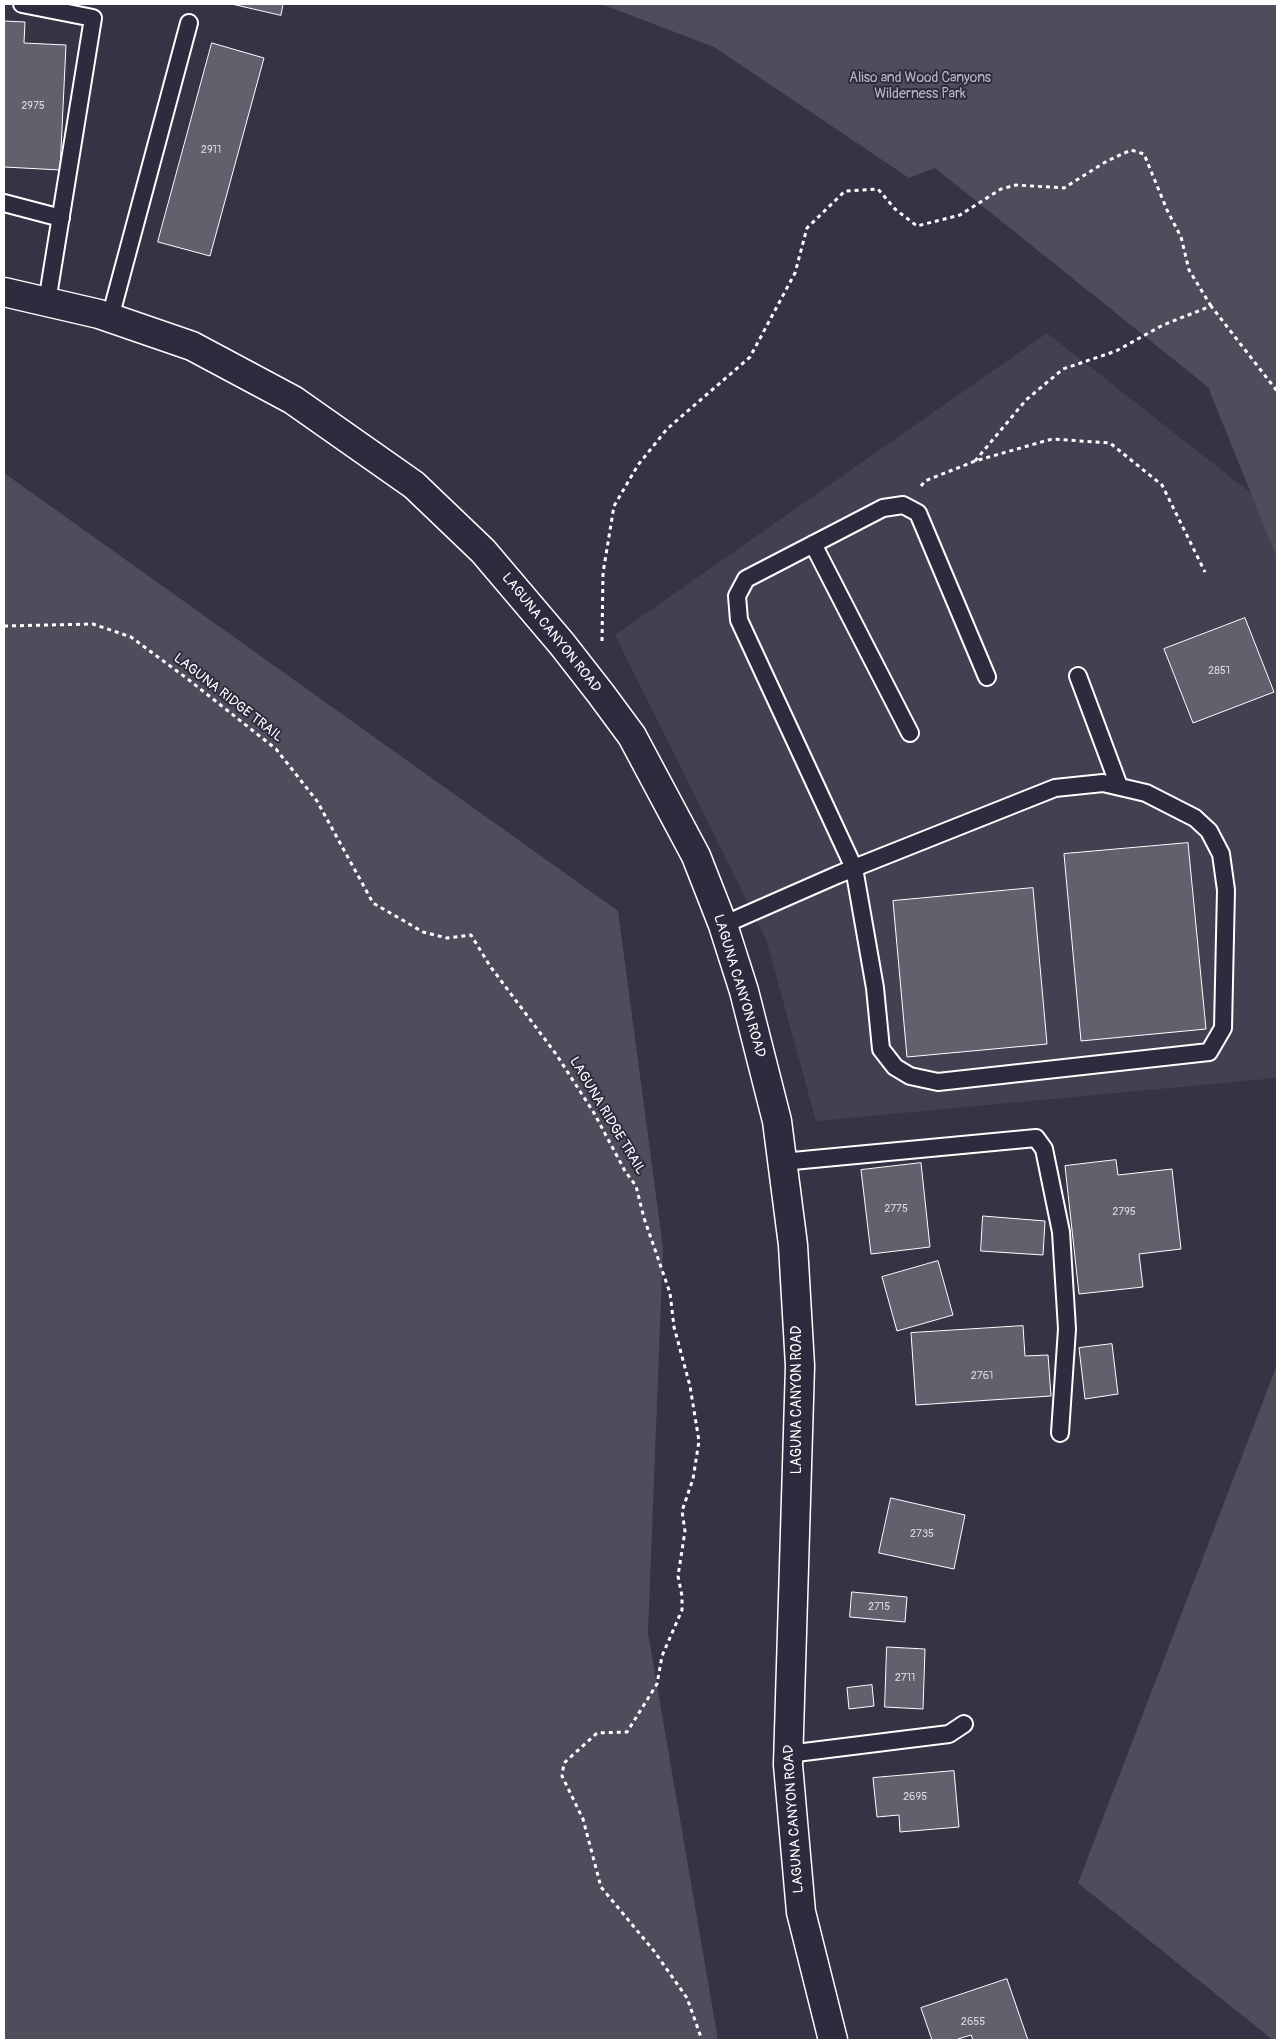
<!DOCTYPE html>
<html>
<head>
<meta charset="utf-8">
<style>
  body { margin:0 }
  #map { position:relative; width:1281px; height:2044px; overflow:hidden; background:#373345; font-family:Pangolin,sans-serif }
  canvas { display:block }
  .frame { position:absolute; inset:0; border:5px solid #fff; pointer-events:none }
</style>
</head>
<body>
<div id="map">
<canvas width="1281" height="2044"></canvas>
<div class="frame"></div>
</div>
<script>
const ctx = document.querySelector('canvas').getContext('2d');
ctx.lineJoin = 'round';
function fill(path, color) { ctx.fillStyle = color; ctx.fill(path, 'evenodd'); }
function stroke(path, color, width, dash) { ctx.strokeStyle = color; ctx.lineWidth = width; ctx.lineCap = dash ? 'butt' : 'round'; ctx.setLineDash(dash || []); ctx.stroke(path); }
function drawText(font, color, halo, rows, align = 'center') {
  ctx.font = font + ' Pangolin,sans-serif'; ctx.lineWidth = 4; ctx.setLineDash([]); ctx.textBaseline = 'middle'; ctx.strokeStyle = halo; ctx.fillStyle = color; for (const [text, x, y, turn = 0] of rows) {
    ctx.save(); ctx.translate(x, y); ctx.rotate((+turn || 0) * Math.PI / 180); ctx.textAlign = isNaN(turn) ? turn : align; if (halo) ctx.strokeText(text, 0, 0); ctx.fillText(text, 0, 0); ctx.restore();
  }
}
fill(new Path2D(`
  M1047,333L1257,498L1277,553V1078L816,1121L766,939L615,635Z`), '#444051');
fill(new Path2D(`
  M601,4H1277V558L1208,387L935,168L909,178L714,47Z
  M4,473L618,911L663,1248L648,1633L718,2040H4Z
  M1277,1365V2040H1273L1078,1883Z`), '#514c5c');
const building = new Path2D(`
  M232,4H283L281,15Z
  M4,21L25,22L24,43L66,45L60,170L4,167Z
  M212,43L264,58L210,256L158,242Z
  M1245,618L1274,692L1193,723L1164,649Z
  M1188,843L1206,1029L1081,1041L1064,854Z
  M1033,888L1047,1044L907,1057L893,901Z
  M1116,1160L1118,1175L1172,1169L1181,1249L1139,1254L1143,1287L1079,1294L1065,1166Z
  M921,1163L930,1247L871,1254L861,1170Z
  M983,1216L1045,1221L1043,1255L981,1251Z
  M938,1261L953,1315L897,1331L882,1277Z
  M1023,1326L1025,1356L1048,1355L1051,1396L916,1405L911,1333Z
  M1112,1344L1118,1394L1085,1399L1079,1348Z
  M891,1498L965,1515L954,1569L879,1553Z
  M852,1592L907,1597L905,1622L850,1617Z
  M887,1647L925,1649L923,1709L885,1707Z
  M872,1685L874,1706L849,1709L847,1688Z
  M954,1771L959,1827L900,1832L899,1815L877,1817L873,1778Z
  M1007,1979L1028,2040H973L971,2035L955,2040H932L921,2008Z`);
fill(building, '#635f6d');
stroke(building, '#fff', 1);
const service = new Path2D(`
  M22,4L93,18L47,302
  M4,203L61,218
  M110,318L189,23
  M813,544L910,733
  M1078,676L1119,786
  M723,925L837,875L854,868L1055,788L1103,783L1146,793L1195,818L1209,831L1221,854L1226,890L1223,1028L1209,1052L938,1082L910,1076L895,1067L881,1049L875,988L854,868L739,620L737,596L746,579L883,508L903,505L918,513L987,677
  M782,1162L1036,1138L1044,1149L1061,1232L1067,1329L1060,1433
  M788,1754L949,1734L964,1724`);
const primary = new Path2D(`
  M4,292L99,314L192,346L293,400L414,485L483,551L562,644L601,694L632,736L696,856L723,925L744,991L777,1121L793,1245L800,1366L788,1765L801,1912L833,2040`);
stroke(service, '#fff', 20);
stroke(primary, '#fff', 31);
stroke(new Path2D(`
  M975,461L1026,400L1063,369L1116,351L1163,325L1211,306L1277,391
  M921,486L925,481L975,461L1052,439L1110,443L1162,485L1205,572
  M4,626L93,624L131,637L189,680L276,749L317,801L373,903L423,932L447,938L471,935L490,966L556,1054L594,1113L625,1171L636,1186L644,1218L670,1293L674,1327L690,1386L699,1441L693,1479L682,1511L685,1531L678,1576L682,1596V1610L662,1656L657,1684L627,1732L597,1733L564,1763L562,1776L583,1819L601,1887L654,1951L687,1998L702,2040
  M602,641L603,573L614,506L638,465L667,429L750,357L795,273L807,228L845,191L878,189L895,209L917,226L960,215L1001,189L1016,185L1064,188L1107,161L1131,150L1144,154L1167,210L1181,237L1189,270L1211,306`), '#fff', 3, [4, 4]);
stroke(service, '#2f2a3d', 16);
stroke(primary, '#2f2a3d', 28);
drawText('11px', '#d8d7da', null, [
  ["2975",33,106],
  ["2911",211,150],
  ["2851",1219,671],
  ["2775",896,1209],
  ["2795",1124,1212],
  ["2761",982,1376],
  ["2735",922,1534],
  ["2715",879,1607],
  ["2711",905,1678],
  ["2695",915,1797],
  ["2655",973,2022]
]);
drawText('14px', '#b9b7be', '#2f2a3d', [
  ["Aliso and Wood Canyons",920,78],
  ["Wilderness Park",920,94]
]);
drawText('14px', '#fff', '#2f2a3d', [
  ["LAGUNA CANYON ROAD",551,633,51],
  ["LAGUNA RIDGE TRAIL",228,698,38],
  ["LAGUNA CANYON ROAD",739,986,73],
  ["LAGUNA RIDGE TRAIL",607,1116,59],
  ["LAGUNA CANYON ROAD",797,1400,-90],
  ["LAGUNA CANYON ROAD",794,1819,-94]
]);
</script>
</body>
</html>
